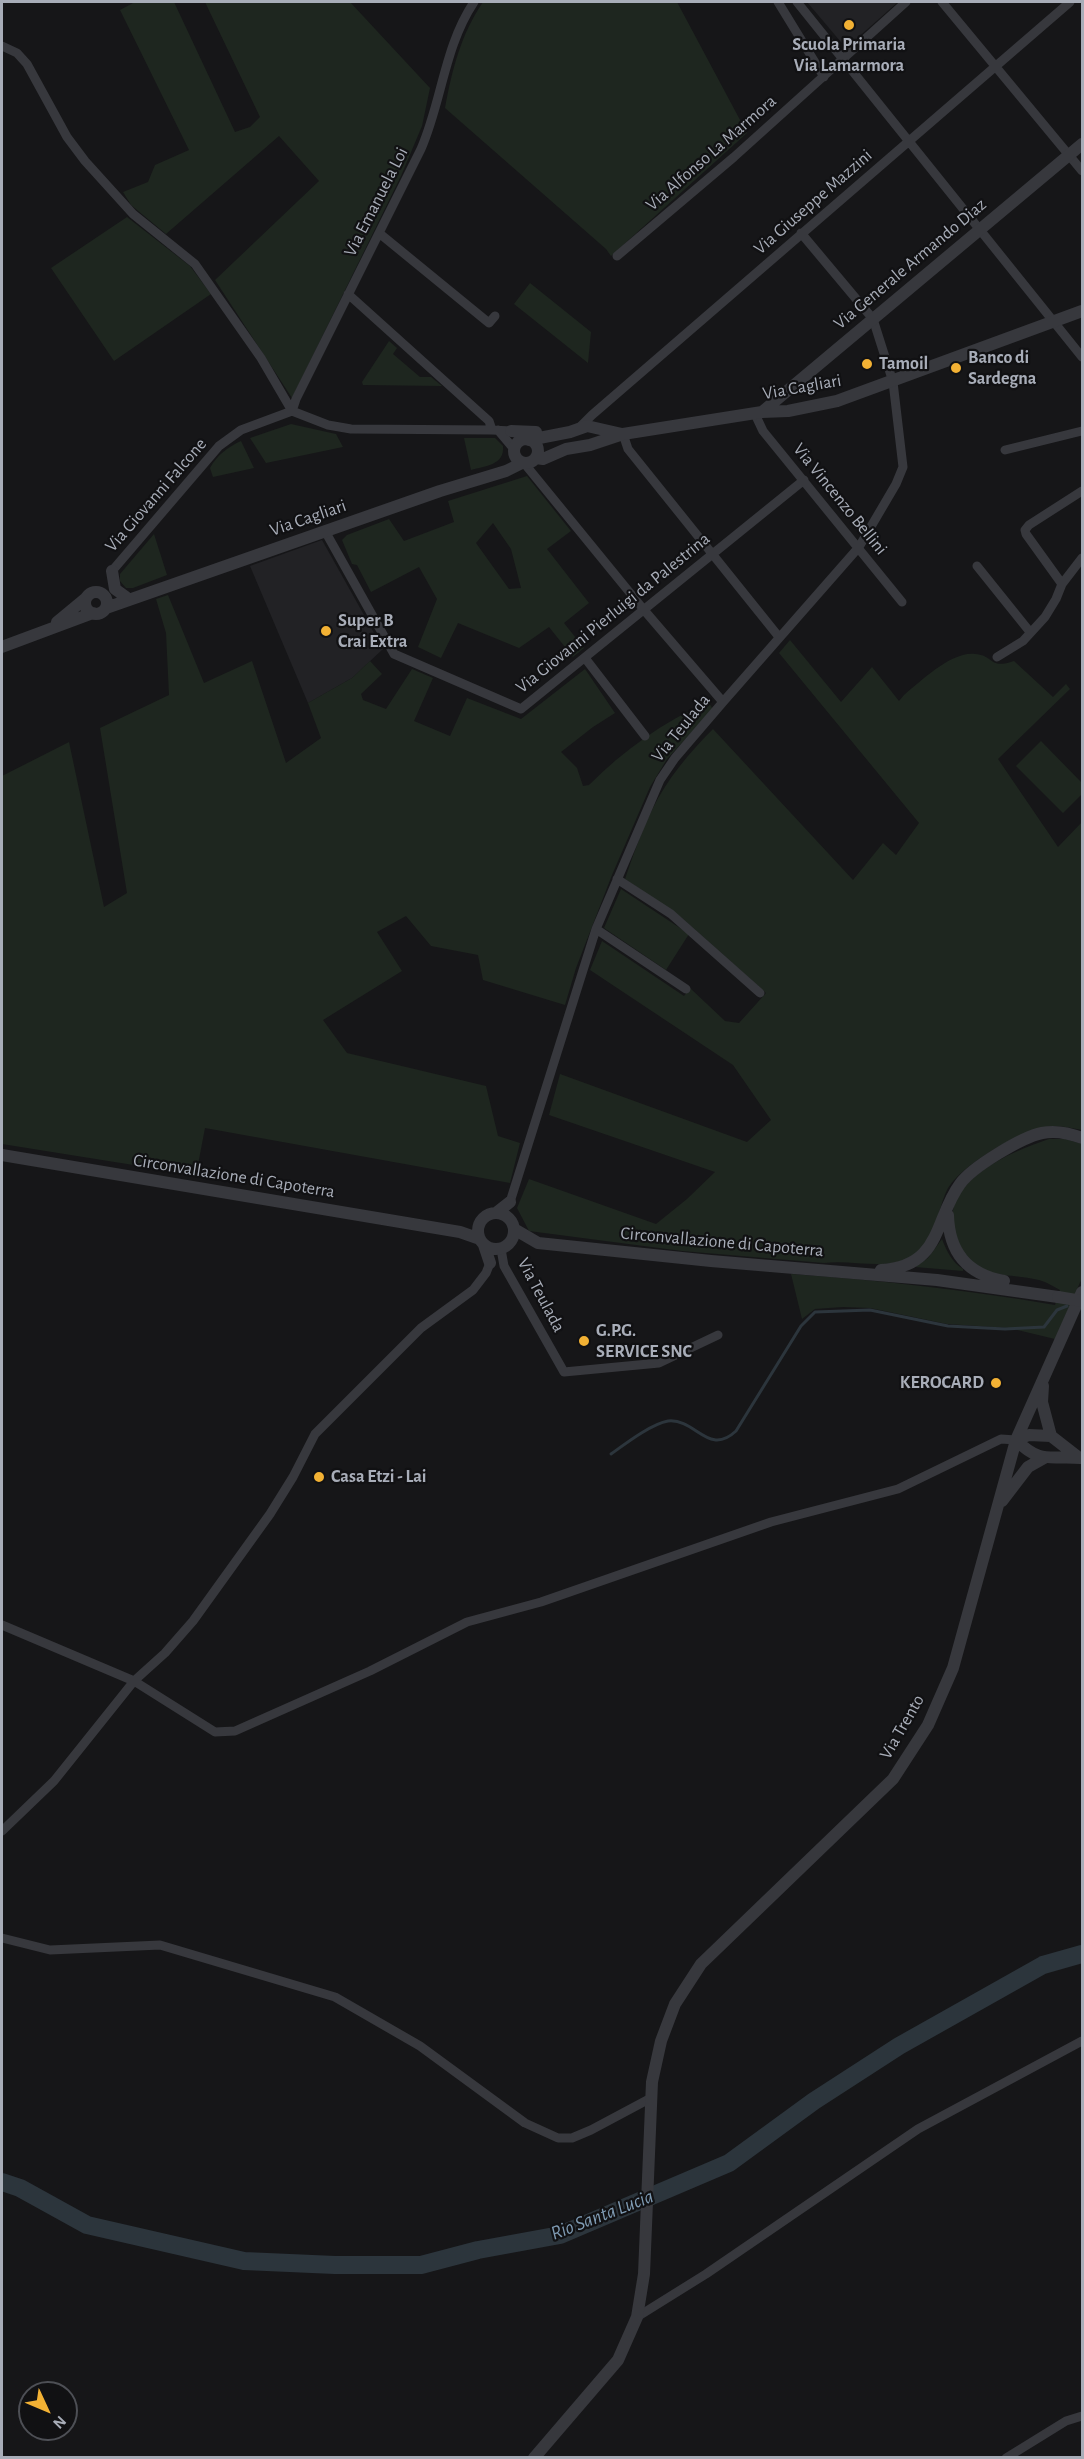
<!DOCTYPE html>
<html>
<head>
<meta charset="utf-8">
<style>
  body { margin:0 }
  #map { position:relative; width:1084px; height:2459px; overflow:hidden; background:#161618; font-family:"Alegreya Sans",sans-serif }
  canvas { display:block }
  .frame { position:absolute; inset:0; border:3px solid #a8adb8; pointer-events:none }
  .north { position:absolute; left:18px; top:2381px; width:60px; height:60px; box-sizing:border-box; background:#111113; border:2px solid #4d4f55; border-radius:50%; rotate:134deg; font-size:16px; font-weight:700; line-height:24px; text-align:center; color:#a8adb8 }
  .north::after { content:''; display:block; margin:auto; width:21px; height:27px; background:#f2b134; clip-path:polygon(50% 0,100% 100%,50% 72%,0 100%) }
</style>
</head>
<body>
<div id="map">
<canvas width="1084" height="2459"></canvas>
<div class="frame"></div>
<div class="north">N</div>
</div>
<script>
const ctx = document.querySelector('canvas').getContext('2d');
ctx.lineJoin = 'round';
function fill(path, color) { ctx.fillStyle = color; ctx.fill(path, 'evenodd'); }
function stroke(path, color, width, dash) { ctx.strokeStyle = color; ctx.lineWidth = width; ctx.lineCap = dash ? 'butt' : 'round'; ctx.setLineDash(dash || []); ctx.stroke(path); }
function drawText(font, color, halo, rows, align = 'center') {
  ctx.font = font + ' "Alegreya Sans",sans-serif'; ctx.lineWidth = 4.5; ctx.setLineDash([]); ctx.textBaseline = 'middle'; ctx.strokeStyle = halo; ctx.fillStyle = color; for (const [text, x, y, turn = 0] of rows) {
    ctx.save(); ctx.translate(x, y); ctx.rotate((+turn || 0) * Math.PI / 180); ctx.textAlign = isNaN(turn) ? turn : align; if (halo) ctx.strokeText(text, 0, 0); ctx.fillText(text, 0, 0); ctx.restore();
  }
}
fill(new Path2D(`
  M807,2H898L846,48Z
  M322,540L383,649L352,678L308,703L250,566Z`), '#222225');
fill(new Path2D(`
  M135,2H174L235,132L250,127L260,117L205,2H350L430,88L422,126L401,176L292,398L215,280L319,181L279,136L166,234L131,205L123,192L148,182L155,165L189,150L120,10Z
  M483,2H677L747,133L611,256L606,249L445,108C452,70 461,34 483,2Z
  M127,217L190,266L211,294L114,361L51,268Z
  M530,283L591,332L588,363L514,304Z
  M389,341L397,348L393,354L420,377H431L442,386L363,385L362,382Z
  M291,424L336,434L343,447L266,463L250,438Z
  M464,438H495L503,446C505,465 485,466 471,470Z
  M241,441L254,468L213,477L210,468C217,455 228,447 241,441Z
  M527,476L571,531L547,549L589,603L564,623L584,648L573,657L549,627L519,648L458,623L441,658L418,647L437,599L419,567L371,592L357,565L352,564L342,540L347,535L389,519L404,541L454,522L448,501ZM493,523L511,549L521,588L509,589L476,543Z
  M154,534L167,575L133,588H126L120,581V574Z
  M168,595L204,683L252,661L286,763L321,738L308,703L352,678L370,661L382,674L361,694L363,700L386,709L412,669L433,678L414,721L450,736L467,698L521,719L585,669L615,713L593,727L561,752L577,768L583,786L589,785C624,750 663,722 708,702L713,709L667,759L650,787L612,875L576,968L565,1005L483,980L478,955L431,946L406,916L377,932L402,971L323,1020L347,1053L486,1086L498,1136L520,1143L510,1183L205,1128L196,1175L2,1144V776L69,742L104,907L127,893L100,728L169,695L166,633L156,599Z
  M790,640L841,702L872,667L899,701L904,695C921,681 952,651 975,654C994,655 989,670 1014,661L1053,697L1066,684L1070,689L998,759L1058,847L1082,822V1130C1071,1128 1058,1125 1046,1127C1019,1131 960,1166 947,1190C937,1211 936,1240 915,1255C889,1272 853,1259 824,1263L682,1251L529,1231L517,1208L529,1179L656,1224L687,1199L715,1172L549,1115L560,1074L747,1142L771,1120L733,1065L590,970L602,941L684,996L690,988L725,1021L739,1023L766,993L682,918L625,879C633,856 641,832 652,810C667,779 689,753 713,729L853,880L883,843L896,855L919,823L779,653Z
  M1041,741L1082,783V794L1063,813L1016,766Z
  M621,889L689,934L666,970L604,928Z
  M1049,1139H1065L1082,1144V1278L1055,1339L1009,1328L947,1324L870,1308L843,1307L815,1309L802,1319L791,1274C879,1280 967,1290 1055,1305L1060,1290C1054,1287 1047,1282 1039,1280C1019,1275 995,1277 977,1267C965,1260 961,1249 956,1237C935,1183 1010,1152 1049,1139Z
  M942,1239C947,1252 952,1262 963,1269V1271L915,1267L928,1258Z`), '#1e261f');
stroke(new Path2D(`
  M611,1454C625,1444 651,1424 668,1421C696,1418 708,1457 736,1431L801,1326L815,1312L870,1310L948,1326L1005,1329L1044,1327L1057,1310L1067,1306`), '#2c353c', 3);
stroke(new Path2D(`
  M2,2182L20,2188L87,2225L244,2261L335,2265H421L478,2250L560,2235L729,2163L814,2101L899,2046L1043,1965L1082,1954`), '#2c353c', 18);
stroke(new Path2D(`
  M778,2L824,77
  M797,2L1082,357
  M942,2L1082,171
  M2,46L17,53L27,64L67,137L85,161L133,214L195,264L261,358L292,411
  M379,233L489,323L495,316
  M617,256L734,157L906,2
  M348,294L489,421L492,430
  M292,411L296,399L421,149C442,101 444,47 474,2
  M292,411L328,425L351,429L492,430L511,431L517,434
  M755,414L763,431L902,602
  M579,428L592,415L1070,2
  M498,430L514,449
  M623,434L628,449L779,637
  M1005,450L1082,431
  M524,463L644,610L723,702
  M325,531L394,654L521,709L804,480
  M977,566L1030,632
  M112,571L219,446L241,430L292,411
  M1062,584L1026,534L1025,530L1029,525L1082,491
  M997,657L1023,641L1045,617L1056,599L1062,584L1082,558
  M585,658L645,736
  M617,879L671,914L760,993
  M596,929L686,989
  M510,1202L596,929L660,780L675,758L723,702L859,547L896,484L903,467L893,382L873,319L801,233
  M501,1249L504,1266L564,1372L659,1363L718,1335
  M2,1625L134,1681L215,1732L235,1731L370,1671L467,1622L541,1602L771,1522L898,1489L1001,1439L1016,1440
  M2,1831L54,1781L134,1681L165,1653L193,1621L270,1514L293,1477L315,1434L421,1328L473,1290L486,1273L490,1263
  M2,1938L50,1950L160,1945L335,1997L420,2046L525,2123L558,2138H572L591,2130L651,2098
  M637,2317L706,2274L918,2129L1082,2041
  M1006,2458L1066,2421L1082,2416`), '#37383d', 9);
stroke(new Path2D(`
  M762,412L1082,144
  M511,431L536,432
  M514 451a12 12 0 1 1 24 0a12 12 0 1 1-24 0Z
  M529,440L570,432L587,426L622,434
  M536,458L543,459L566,449L590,445L623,434L762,412L788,411L837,401L1082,311
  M112,571L115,589L126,597
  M85 603a11 11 0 1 1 22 0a11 11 0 1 1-22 0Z
  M106,608L440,491L506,471L522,463
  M57,622L86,598
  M2,647L93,613
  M2,1155L460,1232L480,1239
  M496,1213L510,1202
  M478 1231a18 18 0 1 1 36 0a18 18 0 1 1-36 0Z
  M948,1215C949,1252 967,1274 1004,1281
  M514,1229L538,1243L711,1261L937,1280L1058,1297
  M484,1245L490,1263
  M881,1270C942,1267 934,1219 960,1184C972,1167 1022,1137 1042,1133C1056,1130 1069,1133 1082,1138
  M1043,1386L1042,1402L1051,1436L1078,1457
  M1016,1440C1041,1465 1050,1455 1081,1458
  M1016,1440L1029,1435L1051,1436
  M1002,1501L1028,1467L1044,1458
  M534,2458L618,2360L637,2317L644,2274L652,2082L661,2041L675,2004L701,1964L893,1779L928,1725L953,1668L1016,1440L1082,1292`), '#37383d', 12);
stroke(new Path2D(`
  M1058,1297L1082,1301`), '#37383d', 12);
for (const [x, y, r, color] of [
  [849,25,6,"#f2b134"],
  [867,364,6,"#f2b134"],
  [956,368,6,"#f2b134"],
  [326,631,6,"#f2b134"],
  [584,1341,6,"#f2b134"],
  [996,1383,6,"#f2b134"],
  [319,1477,6,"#f2b134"]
]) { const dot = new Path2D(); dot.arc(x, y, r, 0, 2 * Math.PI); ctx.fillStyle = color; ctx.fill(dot); stroke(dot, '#111113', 2); }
drawText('bold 18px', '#a8adb8', '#111113', [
  ["Scuola Primaria",849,45,"center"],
  ["Via Lamarmora",849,66,"center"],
  ["Banco di",968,358],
  ["Sardegna",968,379],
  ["Tamoil",879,364],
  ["Super B",338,621],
  ["Crai Extra",338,642],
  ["G.P.G.",596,1331],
  ["SERVICE SNC",596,1352],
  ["KEROCARD",984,1383,"right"],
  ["Casa Etzi - Lai",331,1477]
], 'left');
drawText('18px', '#a8adb8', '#111113', [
  ["Via Alfonso La Marmora",711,153,-41],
  ["Via Emanuela Loi",376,202,-63],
  ["Via Giuseppe Mazzini",813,202,-41],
  ["Via Generale Armando Diaz",910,264,-40],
  ["Via Cagliari",802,387,-10],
  ["Via Giovanni Falcone",156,495,-49],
  ["Via Vincenzo Bellini",840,499,51],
  ["Via Cagliari",308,518,-19],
  ["Via Giovanni Pierluigi da Palestrina",613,613,-39],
  ["Via Teulada",681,728,-51],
  ["Circonvallazione di Capoterra",234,1176,9],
  ["Circonvallazione di Capoterra",722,1242,5],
  ["Via Teulada",541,1295,62],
  ["Via Trento",902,1727,-60]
]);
drawText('italic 20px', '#7f9bb3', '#111113', [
  ["Rio Santa Lucia",602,2215,-21]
]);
</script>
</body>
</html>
